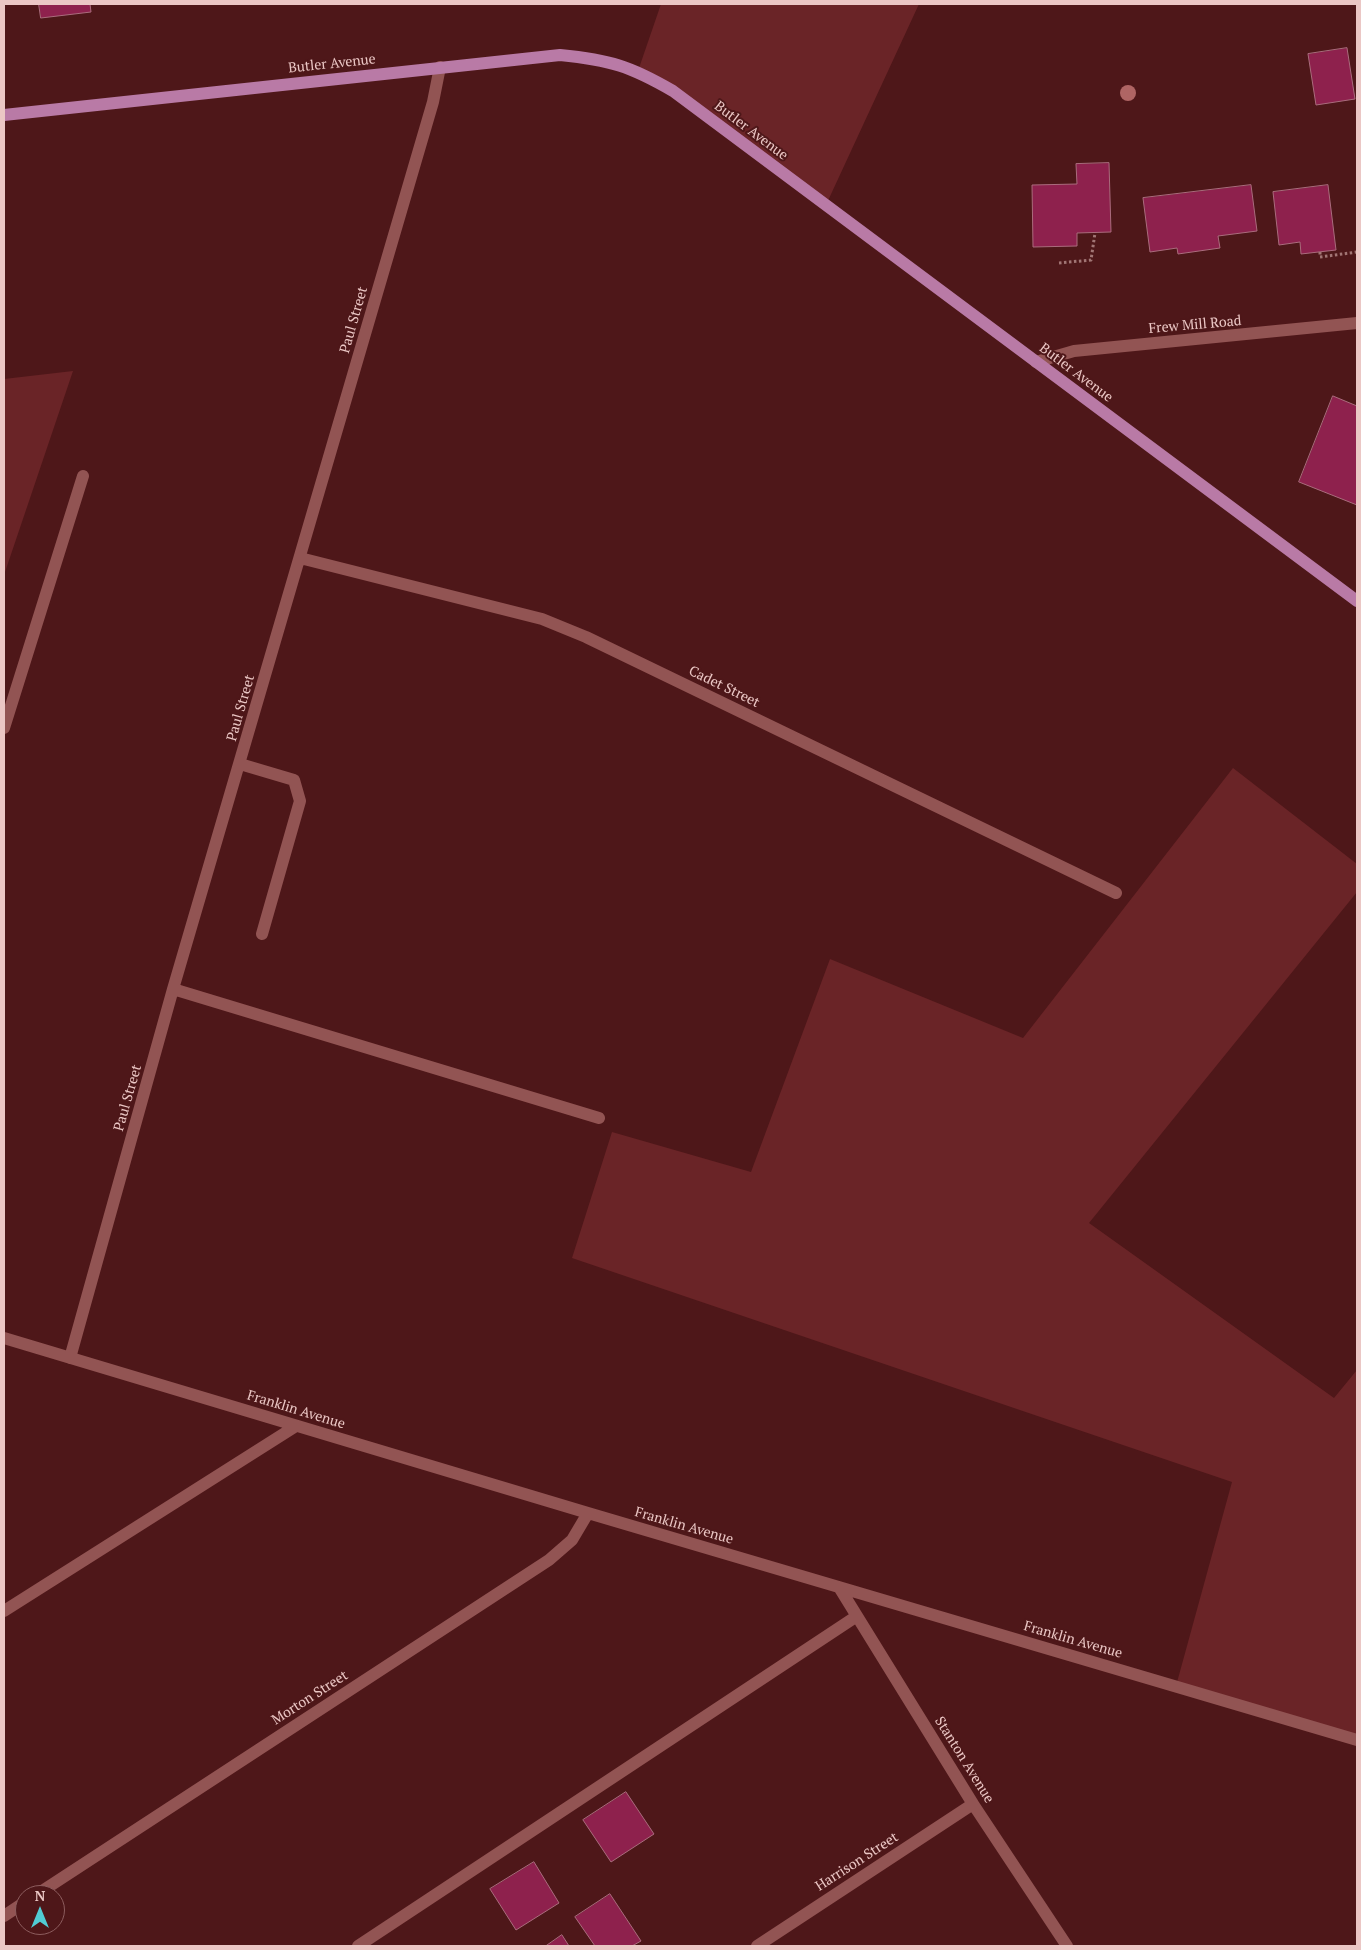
<!DOCTYPE html>
<html>
<head>
<meta charset="utf-8">
<style>
  body { margin:0 }
  #map { position:relative; width:1361px; height:1950px; overflow:hidden; background:#4e1719; font-family:"PT Serif",serif }
  canvas { display:block }
  .frame { position:absolute; inset:0; border:5px solid #ebc7c5; pointer-events:none }
  .north { position:absolute; left:15px; top:1885px; width:50px; height:50px; box-sizing:border-box; background:#4e1719; border:1px solid #8d5d5e; border-radius:50%; rotate:0deg; font-size:14px; font-weight:700; line-height:20px; text-align:center; color:#ebc7c5 }
  .north::after { content:''; display:block; margin:auto; width:18px; height:22px; background:#51ccd4; clip-path:polygon(50% 0,100% 100%,50% 72%,0 100%) }
</style>
</head>
<body>
<div id="map">
<canvas width="1361" height="1950"></canvas>
<div class="frame"></div>
<div class="north">N</div>
</div>
<script>
const ctx = document.querySelector('canvas').getContext('2d');
ctx.lineJoin = 'round';
function fill(path, color) { ctx.fillStyle = color; ctx.fill(path, 'evenodd'); }
function stroke(path, color, width, dash) { ctx.strokeStyle = color; ctx.lineWidth = width; ctx.lineCap = dash ? 'butt' : 'round'; ctx.setLineDash(dash || []); ctx.stroke(path); }
function drawText(font, color, halo, rows, align = 'center') {
  ctx.font = font + ' "PT Serif",serif'; ctx.lineWidth = 4; ctx.setLineDash([]); ctx.textBaseline = 'middle'; ctx.strokeStyle = halo; ctx.fillStyle = color; for (const [text, x, y, turn = 0] of rows) {
    ctx.save(); ctx.translate(x, y); ctx.rotate((+turn || 0) * Math.PI / 180); ctx.textAlign = isNaN(turn) ? turn : align; if (halo) ctx.strokeText(text, 0, 0); ctx.fillText(text, 0, 0); ctx.restore();
  }
}
fill(new Path2D(`
  M661,4H919L826,205L638,71Z
  M73,371L4,575V379Z
  M1233,768L1357,864V892L1089,1223L1334,1398L1357,1370V1740L1176,1686L1232,1482L572,1258L612,1132L751,1172L830,959L1023,1038Z`), '#6a2427');
const building = new Path2D(`
  M39,4H90L91,12L41,18Z
  M1347,48L1355,99L1316,105L1308,54Z
  M1109,163L1111,232L1077,233V246L1033,247L1032,185L1077,184L1076,164Z
  M1251,185L1257,231L1218,236L1220,248L1178,254L1177,248L1150,252L1143,198Z
  M1328,185L1336,250L1301,254L1300,242L1279,245L1273,192Z
  M1333,396L1357,406V505L1299,482Z
  M626,1792L654,1834L611,1862L583,1820Z
  M534,1862L559,1903L516,1930L490,1889Z
  M610,1894L641,1941L632,1946H595L575,1917Z
  M562,1935L569,1946H546Z`);
fill(building, '#8e214d');
stroke(building, '#aa6c7d', 1);
stroke(new Path2D(`
  M1320,252V257L1357,252
  M1059,263L1091,260L1095,233`), '#a17574', 3, [2.5, 2.5]);
stroke(new Path2D(`
  M1036,362L1074,351L1357,323
  M300,558L542,619L586,637L1116,893
  M4,728L83,476
  M240,764L294,780L300,801L262,934
  M173,989L599,1118
  M4,1338L588,1513L1357,1740
  M70,1358L173,989L433,102L440,67
  M839,1587L973,1804L1067,1946
  M4,1611L296,1426
  M36,1895L549,1560L572,1540L588,1513
  M4,1916L25,1902
  M358,1946L857,1616
  M757,1946L973,1804`), '#925453', 12);
stroke(new Path2D(`
  M4,115L560,55C610,60 630,66 673,91L1357,601`), '#b97aa6', 12);
ctx.fillStyle = '#af6564';
for (const [x, y] of [
  [1128,93]
]) { ctx.beginPath(); ctx.arc(x, y, 8, 0, 2 * Math.PI); ctx.fill(); }
drawText('14px', '#ebc7c5', '#4e1719', [
  ["Butler Avenue",332,64,-6],
  ["Butler Avenue",751,131,37],
  ["Paul Street",354,320,-74],
  ["Frew Mill Road",1195,325,-5],
  ["Butler Avenue",1076,373,37],
  ["Cadet Street",724,687,26],
  ["Paul Street",241,708,-74],
  ["Paul Street",128,1098,-74],
  ["Franklin Avenue",296,1410,17],
  ["Franklin Avenue",684,1526,16],
  ["Franklin Avenue",1073,1640,16],
  ["Morton Street",310,1698,-33],
  ["Stanton Avenue",964,1760,58],
  ["Harrison Street",857,1862,-33]
]);
</script>
</body>
</html>
